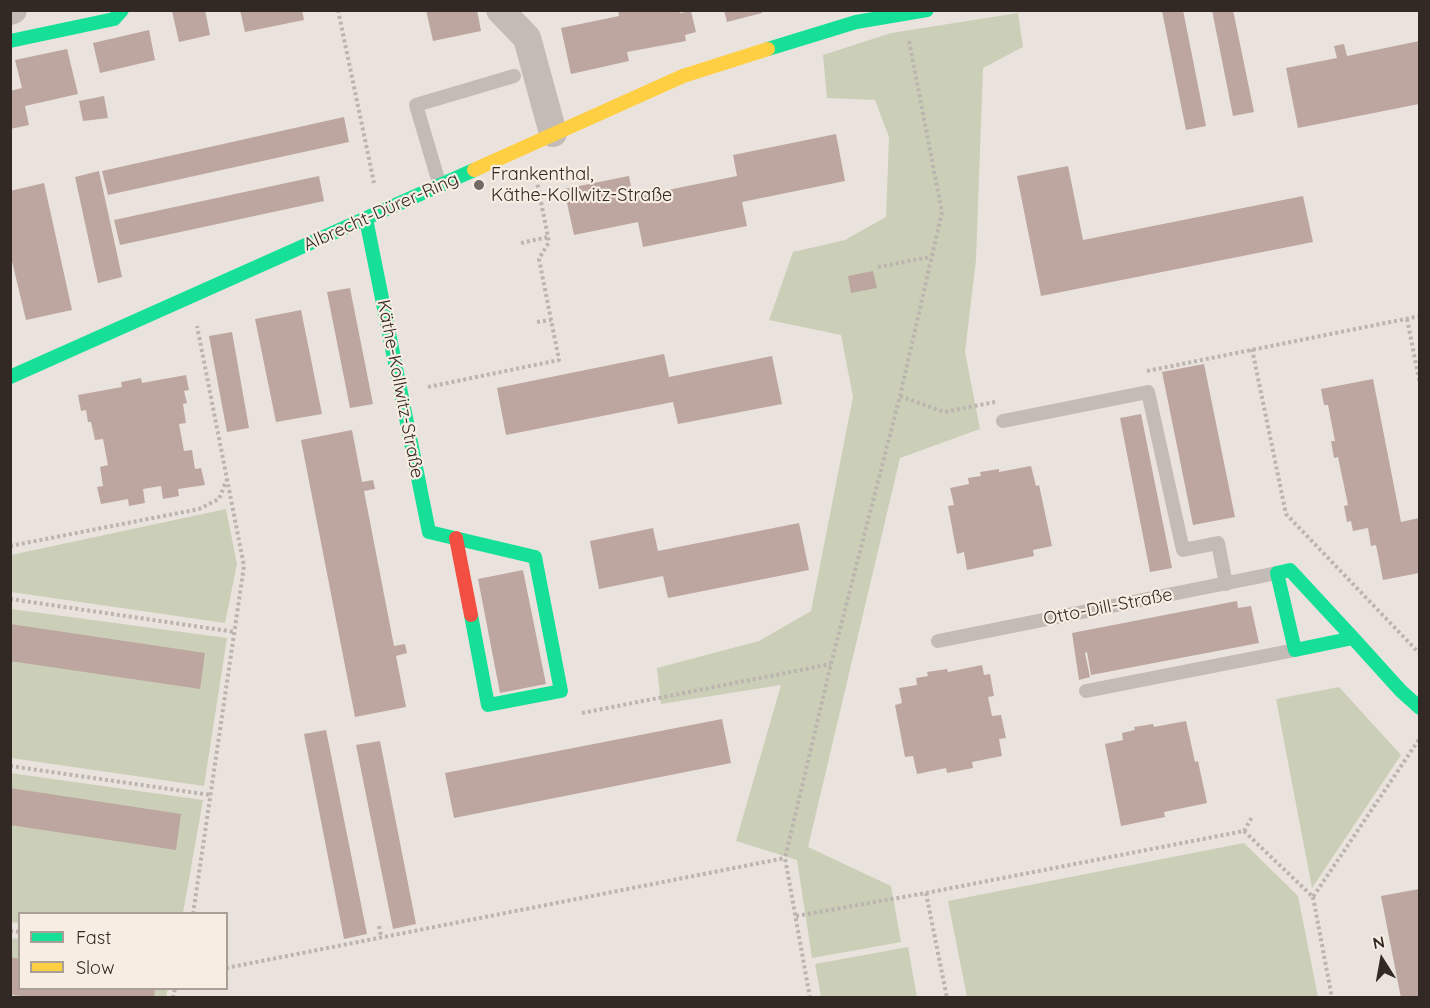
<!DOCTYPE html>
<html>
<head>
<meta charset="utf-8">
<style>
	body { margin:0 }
	#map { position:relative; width:1430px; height:1008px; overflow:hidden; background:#eae3dd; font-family:Quicksand,sans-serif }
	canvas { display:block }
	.frame { position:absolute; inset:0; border:12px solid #322925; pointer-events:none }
	.legend { position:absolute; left:18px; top:912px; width:210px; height:78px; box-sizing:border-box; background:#f8ede3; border:2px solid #a99f97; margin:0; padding:8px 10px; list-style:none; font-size:18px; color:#322925 }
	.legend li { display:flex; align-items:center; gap:12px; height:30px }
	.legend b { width:30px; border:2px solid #a99f97 }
	.north { position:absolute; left:1352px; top:930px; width:60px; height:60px; -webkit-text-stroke:4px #f8ede3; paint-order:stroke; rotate:349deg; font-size:16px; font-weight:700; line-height:24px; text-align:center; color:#322925 }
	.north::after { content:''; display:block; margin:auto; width:21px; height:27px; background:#322925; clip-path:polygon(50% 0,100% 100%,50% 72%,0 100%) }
</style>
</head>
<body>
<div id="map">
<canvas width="1430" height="1008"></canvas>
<div class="frame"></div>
<ul class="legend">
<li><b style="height:8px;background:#16e098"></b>Fast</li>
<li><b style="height:8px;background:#ffcf43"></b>Slow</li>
</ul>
<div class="north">N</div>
</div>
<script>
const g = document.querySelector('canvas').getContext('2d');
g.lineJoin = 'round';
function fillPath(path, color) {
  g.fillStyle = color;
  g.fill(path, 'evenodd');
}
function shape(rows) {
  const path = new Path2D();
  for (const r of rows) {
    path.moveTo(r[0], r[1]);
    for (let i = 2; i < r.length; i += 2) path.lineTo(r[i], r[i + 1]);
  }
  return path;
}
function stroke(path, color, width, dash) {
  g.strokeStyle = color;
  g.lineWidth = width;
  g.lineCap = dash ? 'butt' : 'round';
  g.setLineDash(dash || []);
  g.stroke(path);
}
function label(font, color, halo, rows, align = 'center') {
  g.font = font + ' Quicksand,sans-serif';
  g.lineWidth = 4.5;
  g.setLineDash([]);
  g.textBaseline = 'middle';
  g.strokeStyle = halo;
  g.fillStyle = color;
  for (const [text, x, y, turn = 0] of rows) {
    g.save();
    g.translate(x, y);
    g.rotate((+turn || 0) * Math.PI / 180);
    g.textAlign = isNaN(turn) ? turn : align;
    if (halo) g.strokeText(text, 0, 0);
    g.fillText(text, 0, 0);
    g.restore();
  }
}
fillPath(shape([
	[1018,13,1023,47,983,68,976,260,965,352,980,429,900,458,808,847,891,886,901,942,812,958,797,860,736,841,781,685,661,704,657,668,759,641,811,611,853,397,841,335,769,320,793,252,845,240,886,217,889,137,875,100,827,98,823,55,891,33],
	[226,509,237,564,225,623,11,592,11,555],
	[11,609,227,638,204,786,11,758],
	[1339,687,1401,755,1312,888,1276,699],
	[10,773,203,800,183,913,20,914,19,923,11,922],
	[1244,843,1298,896,1318,997,967,997,948,901],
	[10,938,19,939,20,988,168,989,166,997,11,997],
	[908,947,917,997,821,997,815,964]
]), '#cbcfb7');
fillPath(shape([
	[205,10,210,35,179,42,172,11],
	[240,10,302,10,304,20,245,32],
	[426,10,477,10,481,31,433,41],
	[618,10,679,10,680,13,691,11,696,32,685,35,686,41,627,52,629,61,571,74,561,28,619,16],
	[724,10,761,10,762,13,727,22],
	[1167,10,1183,10,1206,126,1186,130,1162,11],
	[1212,10,1233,10,1254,112,1233,116],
	[149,30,155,60,100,73,93,43],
	[1419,41,1419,104,1298,128,1286,68,1337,58,1334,46,1344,44,1347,56],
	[67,49,78,94,25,106,29,125,10,129,10,91,22,88,15,60],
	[104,96,108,118,83,121,79,101],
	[344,117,349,142,108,195,102,171],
	[836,134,845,181,742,202,747,226,643,247,638,222,574,235,564,189,629,176,633,197,737,176,733,155],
	[1068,166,1083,240,1303,196,1313,242,1041,296,1017,176],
	[99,171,122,277,98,283,75,177],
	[319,176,324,201,120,245,114,220],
	[44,183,72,310,26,320,10,253,10,191],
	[873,271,877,288,851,293,848,276],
	[350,288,373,404,350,408,327,292],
	[301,310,322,414,276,422,255,319],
	[232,332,249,428,227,432,209,336],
	[664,354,669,377,772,356,782,404,678,424,673,402,506,435,497,388],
	[1204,364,1235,517,1193,525,1162,372],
	[186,375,189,390,184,391,187,403,183,404,186,423,179,424,184,451,192,450,195,469,201,468,205,485,178,489,179,496,163,499,161,486,143,489,145,503,129,506,128,499,101,504,97,487,103,486,100,467,108,465,103,439,95,440,91,422,88,422,86,410,81,411,78,395,122,387,121,382,141,378,142,383],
	[1373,379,1401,522,1419,518,1419,573,1383,580,1376,545,1371,546,1368,528,1353,531,1351,521,1347,522,1344,506,1348,505,1338,457,1334,458,1331,441,1335,441,1328,405,1324,405,1321,389],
	[1141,414,1172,568,1150,572,1120,418],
	[352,430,362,482,373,480,375,489,364,491,394,646,405,644,407,653,396,656,406,707,355,717,301,440],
	[1031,466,1036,486,1039,485,1052,546,1033,550,1034,556,967,570,964,552,957,554,948,506,954,505,950,488,969,484,968,478,981,476,980,472,999,469,999,472],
	[799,523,809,570,668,598,663,576,599,589,590,541,653,528,658,551],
	[523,570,546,684,500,693,478,579],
	[1237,601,1238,608,1251,606,1259,643,1091,675,1087,652,1085,653,1090,677,1079,680,1072,633],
	[10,624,205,653,200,689,10,661],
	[982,665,984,675,990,674,994,696,988,697,992,716,1001,715,1006,738,999,739,1002,756,972,762,973,768,947,773,946,768,917,774,913,756,905,757,895,705,902,703,899,688,917,685,916,678,928,676,927,672,947,669,948,672],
	[722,719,731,763,454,818,445,773],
	[1186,721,1195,762,1198,761,1207,803,1164,812,1165,817,1121,826,1105,744,1123,740,1122,733,1135,730,1134,727,1153,724,1154,727],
	[326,730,367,934,344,939,304,734],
	[380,741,416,924,393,929,356,745],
	[10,788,181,814,176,850,10,825],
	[1419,889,1419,998,1401,998,1381,896],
	[10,957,20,959,20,988,155,988,154,998,32,998,10,994]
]), '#bda69f');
stroke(shape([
	[338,10,374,183],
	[521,243,548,237],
	[878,267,930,257],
	[1407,319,1420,384],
	[537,322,551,320],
	[1252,349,1286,514,1420,654],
	[1147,371,1420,316],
	[428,387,559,360,539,259,549,242,535,172],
	[900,396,944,412,995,402],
	[10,546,199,509,219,499,227,479],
	[10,599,235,632],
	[582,713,831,664],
	[10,766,211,795],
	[1244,831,1252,817],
	[926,893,947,998],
	[1313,897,1332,998],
	[193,914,244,566,197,326],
	[796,916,926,893,1244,831,1313,897,1420,738],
	[379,926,381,937],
	[10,931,20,932],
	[226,968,785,858],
	[173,998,175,988],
	[810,998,785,858,831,664,900,396,942,212,909,41]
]), '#bbb4af', 4, [3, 3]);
stroke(shape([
	[440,186,416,105,514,76],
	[1003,421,1148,392,1183,550,1218,543,1226,584],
	[938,641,1277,573],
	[1086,691,1295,650]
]), '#c2bbb6', 14);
stroke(shape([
	[500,10,527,38,553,133],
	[10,11,13,10]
]), '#c2bbb6', 28);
stroke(shape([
	[10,41,114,19,122,10],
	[768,49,856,22,927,10],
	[366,219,429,532,535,557,561,691,488,705,471,615],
	[10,377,474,170],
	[1353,638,1295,650,1277,573,1290,570,1353,638,1401,691,1420,708]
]), '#16e098', 14);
stroke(shape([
	[474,170,683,76,768,49]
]), '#ffcf43', 14);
stroke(shape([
	[456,538,471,615]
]), '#f24e42', 14);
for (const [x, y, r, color] of [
	[479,185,6,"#726a65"]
]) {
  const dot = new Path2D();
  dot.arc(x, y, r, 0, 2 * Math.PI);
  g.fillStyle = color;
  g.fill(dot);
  stroke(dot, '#f8ede3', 2);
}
label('18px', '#322925', '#f8ede3', [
	["Frankenthal,",491,175],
	["Käthe-Kollwitz-Straße",491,196]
], 'left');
label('18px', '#322925', '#f8ede3', [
	["Albrecht-Dürer-Ring",381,212,-24],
	["Käthe-Kollwitz-Straße",400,389,79],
	["Otto-Dill-Straße",1108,607,-11]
]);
</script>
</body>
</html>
